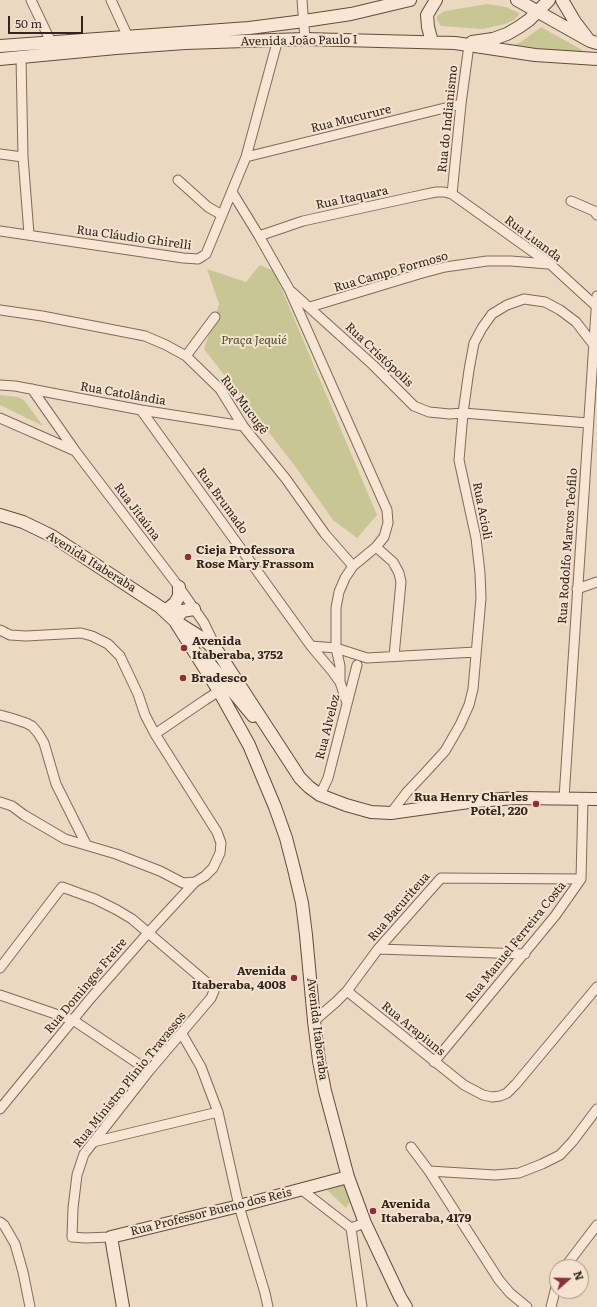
<!DOCTYPE html>
<html>
<head>
<meta charset="utf-8">
<style>
	body { margin:0 }
	#map { position:relative; width:597px; height:1307px; overflow:hidden; background:#ebd8c0; font-family:Literata,serif }
	canvas { display:block }
	.north { position:absolute; left:549px; top:1259px; width:40px; height:40px; box-sizing:border-box; background:#f3e3cf; border:1px solid #a69788; border-radius:50%; rotate:70deg; font-size:11px; font-weight:700; line-height:16px; text-align:center; color:#33241d }
	.north::after { content:''; display:block; margin:auto; width:14px; height:18px; background:#8f2d3c; clip-path:polygon(50% 0,100% 100%,50% 72%,0 100%) }
	.scale { position:absolute; left:8px; top:16px; width:75px; height:18px; box-sizing:border-box; border:2px solid #33241d; border-top:0; padding-left:5px; font-size:12px; line-height:14px; white-space:nowrap; color:#33241d; -webkit-text-stroke:3px #f3e3cf; paint-order:stroke }
</style>
</head>
<body>
<div id="map">
<canvas width="597" height="1307"></canvas>
<div class="north">N</div>
<div class="scale">50 m</div>
</div>
<script>
const g = document.querySelector('canvas').getContext('2d');
g.lineJoin = 'round';
function fillPath(path, color) {
  g.fillStyle = color;
  g.fill(path, 'evenodd');
}
function shape(rows) {
  const path = new Path2D();
  for (const r of rows) {
    path.moveTo(r[0], r[1]);
    for (let i = 2; i < r.length; i += 2) path.lineTo(r[i], r[i + 1]);
  }
  return path;
}
function stroke(path, color, width, dash) {
  g.strokeStyle = color;
  g.lineWidth = width;
  g.lineCap = dash ? 'butt' : 'round';
  g.setLineDash(dash || []);
  g.stroke(path);
}
function label(font, color, halo, rows, align = 'center') {
  g.font = font + ' Literata,serif';
  g.lineWidth = 4;
  g.setLineDash([]);
  g.textBaseline = 'middle';
  g.strokeStyle = halo;
  g.fillStyle = color;
  for (const [text, x, y, turn = 0] of rows) {
    g.save();
    g.translate(x, y);
    g.rotate((+turn || 0) * Math.PI / 180);
    g.textAlign = isNaN(turn) ? turn : align;
    if (halo) g.strokeText(text, 0, 0);
    g.fillText(text, 0, 0);
    g.restore();
  }
}
fillPath(shape([
	[487,4,506,7,519,13,519,15,514,20,505,24,483,29,441,26,437,20,437,16,440,14,445,11],
	[541,27,582,50,581,55,504,49,521,42],
	[260,265,274,271,377,515,357,538,333,520,295,466,204,349,219,304,207,269,246,282],
	[0,395,18,397,24,400,43,426,0,405],
	[347,1184,352,1199,346,1208,327,1190]
]), '#c8c695');
const street = shape([
	[31,0,51,42],
	[111,0,128,37],
	[302,0,305,39],
	[21,57,23,157,29,234],
	[0,154,23,157],
	[246,157,461,104],
	[178,180,208,207,222,215],
	[232,192,259,236,289,289,387,510,388,523,384,537,376,547,353,566,345,578,339,592,336,608,336,648,340,666,340,682],
	[452,194,461,104,469,45],
	[571,201,594,211,597,215],
	[0,231,183,258,198,259,203,256,206,254,246,157,278,39],
	[259,236,303,221,417,196,436,192,444,192,452,194,550,264,597,307],
	[292,292,373,365,414,406,429,412,450,414,463,413,588,423],
	[310,307,419,274,445,267,487,261,511,261,548,264],
	[0,310,42,316,145,336,166,345,186,356,220,389,243,426,286,479,325,534,353,566],
	[186,356,215,317],
	[0,385,15,386,141,410,243,426],
	[32,389,76,452,179,587,204,623,217,650],
	[141,410,311,646],
	[0,418,75,451],
	[376,547,393,562,399,573,401,582,394,656],
	[577,589,597,582],
	[0,630,10,635,26,636,81,633,92,636,108,644,120,656,138,694,145,715,155,734,217,832,221,843,220,853,213,868,205,876,195,882,183,883,160,871,116,854,65,839,24,815,12,806,0,802],
	[347,703,340,682,332,671,311,646,336,648,367,658,476,652],
	[0,715,11,718,26,723,32,726,38,733,44,743,56,784,86,844],
	[155,734,205,700,219,691,224,689],
	[320,795,328,778,357,665],
	[564,798,597,296],
	[391,813,407,792,424,774,445,751,460,725,469,705,473,689,481,598,480,573,476,538,459,460,463,413,469,370,474,343,482,328,492,314,507,305,524,299,545,302,560,310,576,322,593,344],
	[378,949,525,954],
	[0,968,62,887,95,899,117,910,132,919,213,988,214,991,211,998,149,1071,84,1154,77,1175,73,1208,72,1237,85,1238,111,1237],
	[347,991,464,1085,483,1095,492,1097,500,1096,507,1093,516,1084,597,987],
	[0,995,73,1020,149,1071],
	[314,1021,336,1002,347,991,378,949,441,878,581,879],
	[182,1034,201,1067,218,1112,239,1206,265,1293,268,1307],
	[434,1062,555,916,581,879,583,799],
	[0,1109,90,999,148,933,195,882],
	[93,1142,218,1112],
	[411,1147,429,1171,499,1280,510,1293,527,1307],
	[429,1171,495,1175,519,1173,542,1164,560,1155,573,1141,597,1109],
	[302,1190,351,1228],
	[0,1222,4,1225,15,1244,23,1272,30,1307],
	[565,1267,597,1225],
	[362,1307,351,1228,365,1223],
	[551,1307,557,1283]
]);
const secondary = shape([
	[517,0,590,41,597,43],
	[562,0,575,22,588,39],
	[432,42,428,27,427,15,436,0],
	[472,42,493,39,507,34,519,27,529,20,549,0],
	[0,46,249,28,304,21,351,14,410,0],
	[0,59,116,48,185,43,305,39,455,43,535,55,597,59],
	[0,515,23,522,52,536,160,607,175,621,219,691,249,745,275,807,286,838,294,869,302,903,306,935,314,1021,319,1061,325,1091,348,1177,365,1223,400,1297,406,1307],
	[164,610,169,608,175,603,179,596,179,587],
	[175,621,182,611,194,609],
	[178,623,202,638,218,652,300,778,309,787,320,795,346,805,371,812,391,813,476,801,516,798,597,799],
	[205,658,253,716],
	[123,1307,111,1237,239,1206,348,1177]
]);
stroke(street, '#836959', 11);
stroke(secondary, '#654b3d', 14);
stroke(street, '#f6e6d3', 9);
stroke(secondary, '#f6e6d3', 12);
for (const [x, y, r, color] of [
	[188,557,4,"#8f2d3c"],
	[184,648,4,"#8f2d3c"],
	[183,678,4,"#8f2d3c"],
	[536,804,4,"#8f2d3c"],
	[294,978,4,"#8f2d3c"],
	[373,1211,4,"#8f2d3c"]
]) {
  const dot = new Path2D();
  dot.arc(x, y, r, 0, 2 * Math.PI);
  g.fillStyle = color;
  g.fill(dot);
  stroke(dot, '#f3e3cf', 1.5);
}
label('12px', '#33241d', '#f3e3cf', [
	["Avenida João Paulo I",299,41,-1],
	["Rua Mucurure",351,119,-14],
	["Rua do Indianismo",448,119,-84],
	["Rua Itaquara",352,198,-12],
	["Rua Cláudio Ghirelli",134,238,8],
	["Rua Luanda",533,239,37],
	["Rua Campo Formoso",391,272,-16],
	["Rua Cristópolis",379,355,43],
	["Rua Catolândia",123,394,10],
	["Rua Mucugê",244,405,53],
	["Rua Brumado",222,501,54],
	["Rua Acioli",482,511,79],
	["Rua Jitaúna",137,512,53],
	["Rua Rodolfo Marcos Teófilo",568,546,-86],
	["Avenida Itaberaba",91,562,32],
	["Rua Alveloz",328,727,-76],
	["Rua Bacuriteua",399,907,-49],
	["Rua Manuel Ferreira Costa",516,942,-51],
	["Rua Domingos Freire",86,986,-50],
	["Avenida Itaberaba",317,1029,83],
	["Rua Arapiuns",413,1029,39],
	["Rua Ministro Plínio Travassos",130,1080,-51],
	["Rua Professor Bueno dos Reis",211,1212,-14]
]);
label('italic 12px', '#4b4f25', '#f3e3cf', [
	["Praça Jequié",254,340]
]);
label('bold 12px', '#33241d', '#f3e3cf', [
	["Cieja Professora",196,550],
	["Rose Mary Frassom",196,564],
	["Avenida",192,641],
	["Itaberaba, 3752",192,655],
	["Bradesco",191,678],
	["Rua Henry Charles",528,797,"right"],
	["Potel, 220",528,811,"right"],
	["Avenida",286,971,"right"],
	["Itaberaba, 4008",286,985,"right"],
	["Avenida",381,1204],
	["Itaberaba, 4179",381,1218]
], 'left');
</script>
</body>
</html>
